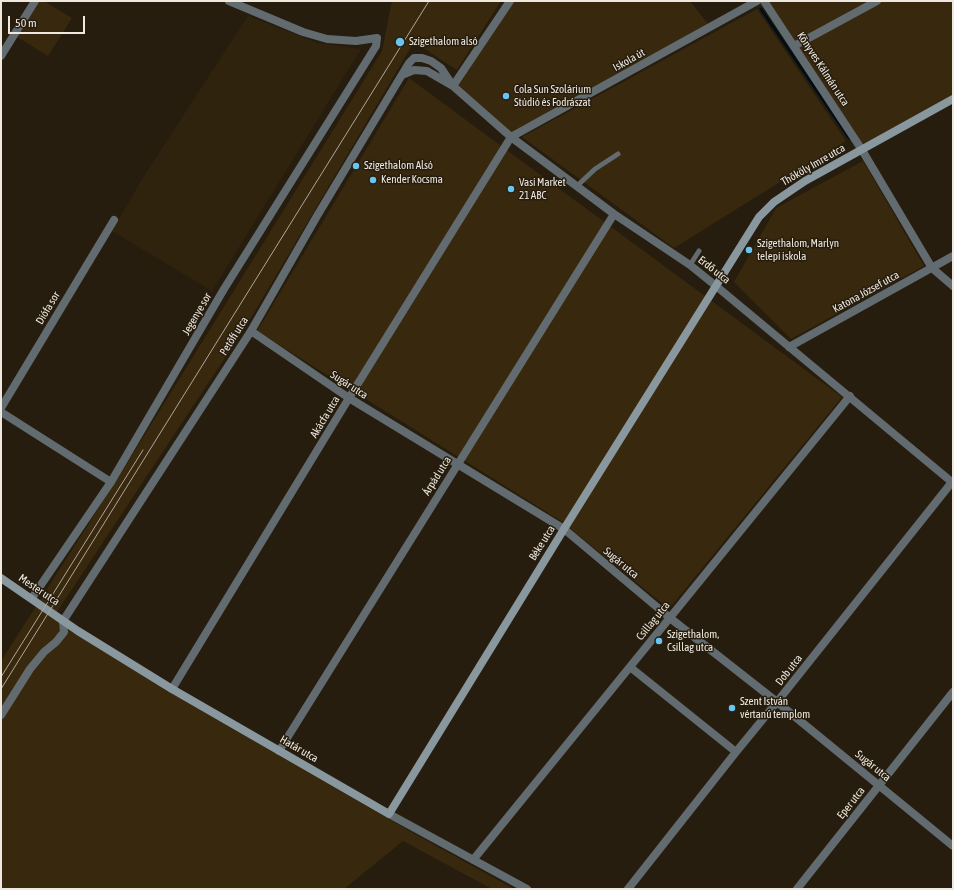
<!DOCTYPE html>
<html>
<head>
<meta charset="utf-8">
<style>
	body { margin:0 }
	#map { position:relative; width:954px; height:890px; overflow:hidden; background:#261d0f; font-family:"Asap Condensed",sans-serif }
	canvas { display:block }
	.frame { position:absolute; inset:0; border:2px solid #eee8df; pointer-events:none }
	.scale { position:absolute; left:8px; top:16px; width:77px; height:18px; box-sizing:border-box; border:2px solid #eee8df; border-top:0; padding-left:5px; font-size:12px; line-height:14px; white-space:nowrap; color:#eee8df; -webkit-text-stroke:3px #261d0f; paint-order:stroke }
</style>
</head>
<body>
<div id="map">
<canvas width="954" height="890"></canvas>
<div class="frame"></div>
<div class="scale">50 m</div>
</div>
<script>
const g = document.querySelector('canvas').getContext('2d');
g.lineJoin = 'round';
function fillPath(path, color) {
  g.fillStyle = color;
  g.fill(path, 'evenodd');
}
function shape(rows) {
  const path = new Path2D();
  for (const r of rows) {
    path.moveTo(r[0], r[1]);
    for (let i = 2; i < r.length; i += 2) path.lineTo(r[i], r[i + 1]);
  }
  return path;
}
function stroke(path, color, width, dash) {
  g.strokeStyle = color;
  g.lineWidth = width;
  g.lineCap = dash ? 'butt' : 'round';
  g.setLineDash(dash || []);
  g.stroke(path);
}
function label(font, color, halo, rows, align = 'center') {
  g.font = font + ' "Asap Condensed",sans-serif';
  g.lineWidth = 3;
  g.setLineDash([]);
  g.textBaseline = 'middle';
  g.strokeStyle = halo;
  g.fillStyle = color;
  for (const [text, x, y, turn = 0] of rows) {
    g.save();
    g.translate(x, y);
    g.rotate((+turn || 0) * Math.PI / 180);
    g.textAlign = isNaN(turn) ? turn : align;
    if (halo) g.strokeText(text, 0, 0);
    g.fillText(text, 0, 0);
    g.restore();
  }
}
fillPath(shape([
	[248,16,318,43,361,49,212,291,112,231,144,176]
]), '#30230e');
fillPath(shape([
	[35,1,44,1,72,18,48,56,14,35],
	[393,1,501,1,457,70,414,42,248,323,53,618,168,691,413,833,514,889,492,889,403,841,344,889,1,889,1,661,118,478,382,51,391,5],
	[508,1,690,1,708,24,511,137,455,83],
	[764,1,953,1,953,99,862,150],
	[757,9,846,141,674,248,522,137],
	[409,78,842,397,669,609,561,521,257,331],
	[863,161,924,266,791,339,734,282,776,208]
]), '#38280d');
stroke(shape([
	[761,9,849,138]
]), '#000d15', 3);
stroke(shape([
	[577,186,595,169,618,154],
	[690,265,699,251]
]), '#626b70', 5);
stroke(shape([
	[764,1,862,150,932,268,953,286],
	[794,46,877,1],
	[1,56,35,1],
	[402,75,414,70,427,71,453,86,511,137,614,214,690,265,716,286,953,483],
	[453,86,510,1],
	[251,331,349,398,564,529,670,618,777,702,953,846],
	[789,347,953,256],
	[1,408,114,220],
	[1,412,111,482],
	[32,598,111,482,224,289,376,46,377,38,356,41,327,39,303,32,229,1],
	[630,667,736,752],
	[172,689,349,398,511,137,757,1],
	[1,715,30,669,44,652,56,642,64,632,63,621,251,331,317,216,409,63,414,58,422,58,431,61,441,68,453,86],
	[279,751,614,214],
	[389,814,527,889],
	[473,860,850,396],
	[628,889,736,752,777,702,952,482],
	[797,889,953,692]
]), '#626b70', 8);
stroke(shape([
	[1,578,78,631,172,689,389,814,564,529,759,217,774,202,805,181,953,99]
]), '#89979f', 8);
stroke(shape([
	[1,677,143,450],
	[1,689,429,1]
]), '#aea79d', 1);
for (const [x, y, r, color] of [
	[400,42,5,"#68c4f0"],
	[506,96,4,"#68c4f0"],
	[356,166,4,"#68c4f0"],
	[373,180,4,"#68c4f0"],
	[511,189,4,"#68c4f0"],
	[749,250,4,"#68c4f0"],
	[659,641,4,"#68c4f0"],
	[732,708,4,"#68c4f0"]
]) {
  const dot = new Path2D();
  dot.arc(x, y, r, 0, 2 * Math.PI);
  g.fillStyle = color;
  g.fill(dot);
  stroke(dot, '#261d0f', 1.5);
}
label('11px', '#eee8df', '#261d0f', [
	["Szigethalom alsó",409,42],
	["Cola Sun Szolárium",514,90],
	["Stúdió és Fodrászat",514,103],
	["Szigethalom Alsó",364,166],
	["Kender Kocsma",381,180],
	["Vasi Market",519,183],
	["21 ABC",519,196],
	["Szigethalom, Marlyn",757,244],
	["telepi iskola",757,257],
	["Szigethalom,",667,635],
	["Csillag utca",667,648],
	["Szent István",740,702],
	["vértanú templom",740,715]
], 'left');
label('11px', '#eee8df', '#261d0f', [
	["Iskola út",629,60,-29],
	["Könyves Kálmán utca",823,69,57],
	["Thököly Imre utca",813,165,-30],
	["Erdő utca",714,270,38],
	["Katona József utca",866,292,-29],
	["Diófa sor",48,308,-59],
	["Jegenye sor",197,314,-60],
	["Petőfi utca",234,336,-58],
	["Sugár utca",349,385,33],
	["Akácfa utca",325,417,-59],
	["Árpád utca",437,476,-58],
	["Béke utca",542,543,-58],
	["Sugár utca",621,563,40],
	["Mester utca",39,590,34],
	["Csillag utca",653,621,-51],
	["Dob utca",789,670,-52],
	["Határ utca",299,749,30],
	["Sugár utca",873,766,39],
	["Eper utca",851,803,-52]
]);
</script>
</body>
</html>
